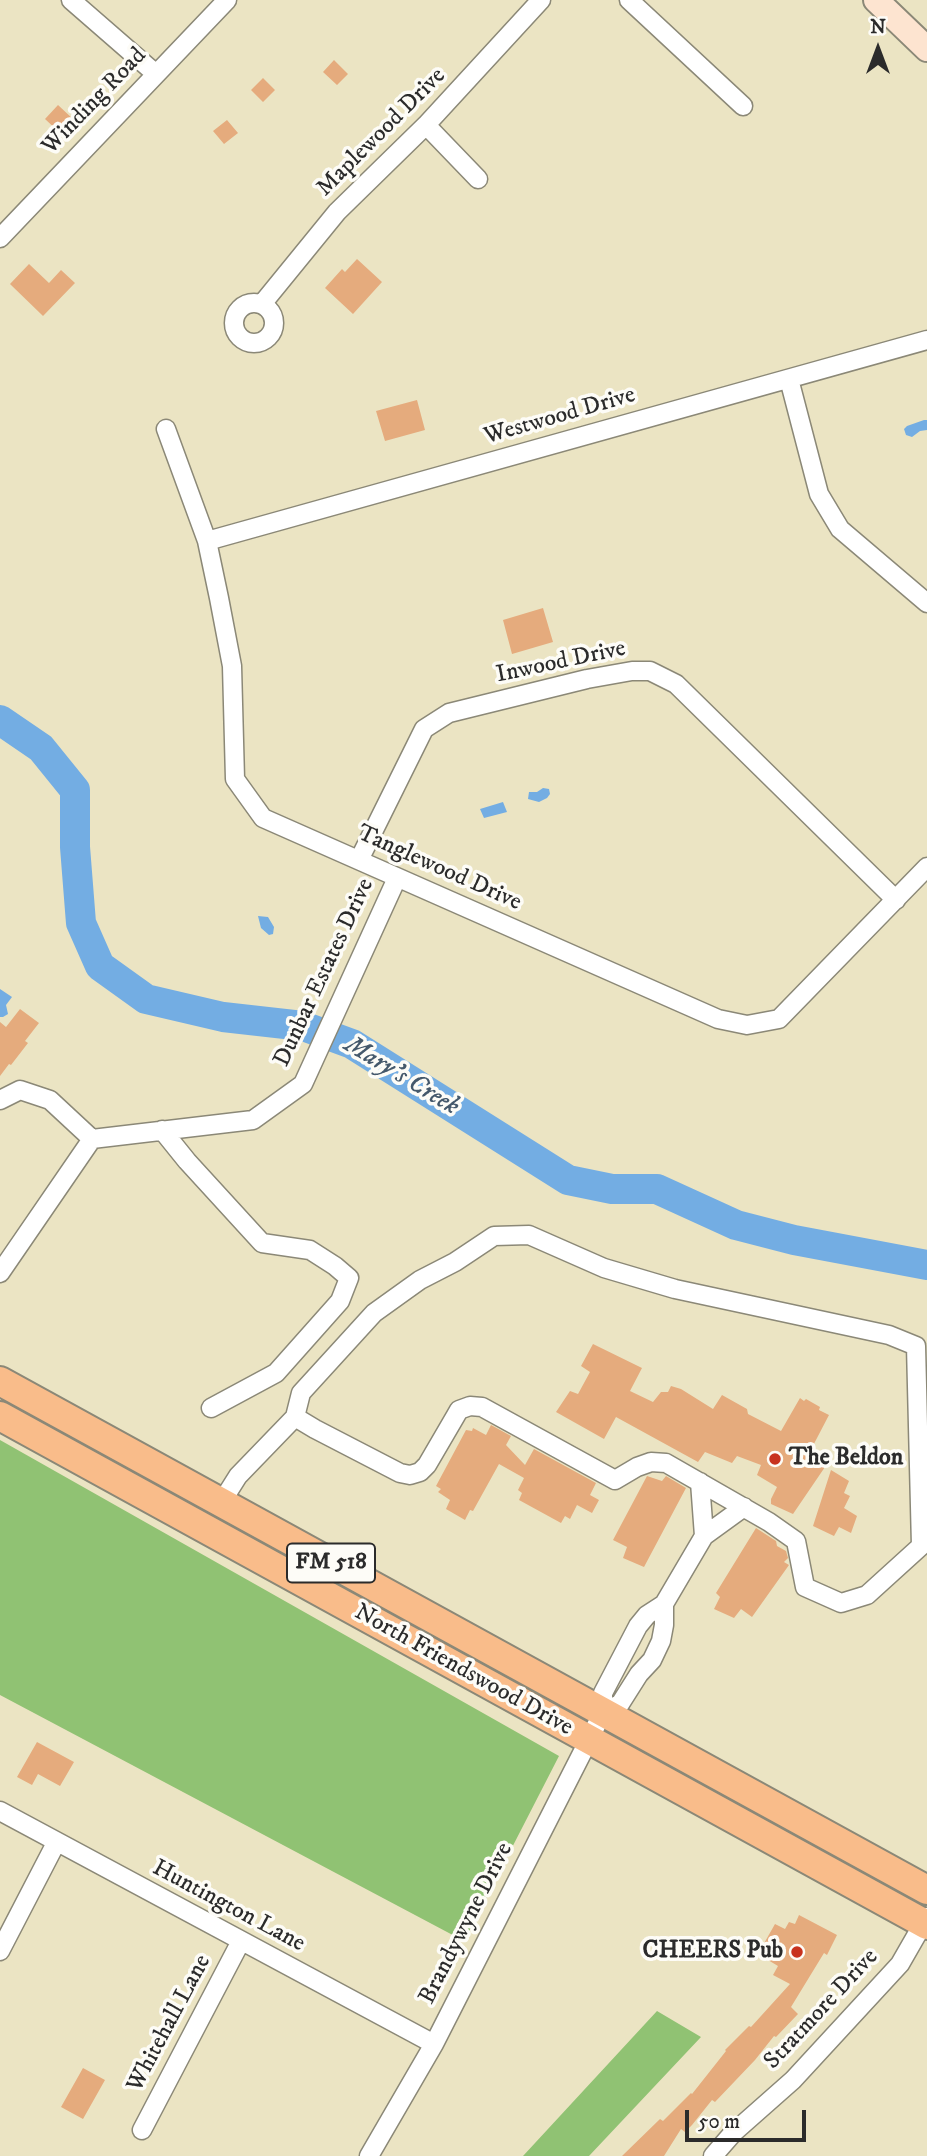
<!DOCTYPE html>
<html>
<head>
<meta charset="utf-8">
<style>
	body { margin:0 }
	#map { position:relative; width:927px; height:2156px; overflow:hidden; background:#ebe4c3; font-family:"IM FELL DW Pica",serif }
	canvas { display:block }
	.north { position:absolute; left:843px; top:14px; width:70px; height:70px; -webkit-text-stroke:5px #fdfcf7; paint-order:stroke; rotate:0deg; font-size:19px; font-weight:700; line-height:28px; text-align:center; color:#2b2b2b }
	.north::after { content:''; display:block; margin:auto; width:24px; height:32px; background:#2b2b2b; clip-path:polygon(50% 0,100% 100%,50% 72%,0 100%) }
	.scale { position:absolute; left:685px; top:2110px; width:121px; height:32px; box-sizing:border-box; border:4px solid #2b2b2b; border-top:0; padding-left:9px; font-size:21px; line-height:24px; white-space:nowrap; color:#2b2b2b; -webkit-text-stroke:5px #fdfcf7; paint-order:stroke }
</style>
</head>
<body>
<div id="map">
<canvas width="927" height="2156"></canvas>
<div class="north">N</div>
<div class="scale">50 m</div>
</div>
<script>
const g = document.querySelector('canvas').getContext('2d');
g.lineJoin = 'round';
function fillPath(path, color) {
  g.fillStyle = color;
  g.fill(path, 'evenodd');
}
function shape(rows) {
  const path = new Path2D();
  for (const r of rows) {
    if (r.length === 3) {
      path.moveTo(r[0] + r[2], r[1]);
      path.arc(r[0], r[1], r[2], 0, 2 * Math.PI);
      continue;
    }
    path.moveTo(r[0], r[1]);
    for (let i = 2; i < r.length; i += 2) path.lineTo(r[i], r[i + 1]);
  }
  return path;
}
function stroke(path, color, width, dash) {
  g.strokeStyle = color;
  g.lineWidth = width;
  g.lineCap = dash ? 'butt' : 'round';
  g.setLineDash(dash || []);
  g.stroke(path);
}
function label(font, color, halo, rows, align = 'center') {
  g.font = font + ' "IM FELL DW Pica",serif';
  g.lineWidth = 7;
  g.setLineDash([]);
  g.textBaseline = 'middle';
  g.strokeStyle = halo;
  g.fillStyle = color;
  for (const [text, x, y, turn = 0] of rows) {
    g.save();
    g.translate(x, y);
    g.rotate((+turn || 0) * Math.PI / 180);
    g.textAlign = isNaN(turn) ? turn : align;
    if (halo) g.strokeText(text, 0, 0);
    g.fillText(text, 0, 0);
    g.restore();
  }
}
fillPath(shape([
	[0,1440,559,1756,464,1941,0,1695],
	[657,2011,701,2037,589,2156,523,2156]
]), '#90c273');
fillPath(shape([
	[924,420,927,420,927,430,920,431,912,437,906,435,904,429,907,426],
	[543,788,549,789,550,794,547,798,539,802,528,799,529,792,537,792],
	[503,802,507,812,484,818,480,809],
	[258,916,268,917,274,927,273,934,269,935,261,928],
	[0,989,12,997,6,1005,8,1014,3,1017,0,1017]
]), '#73ade3');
stroke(shape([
	[0,720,41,748,75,790,75,847,81,923,100,966,146,999,223,1017,303,1026,352,1044,568,1180,612,1189,657,1189,736,1225,794,1240,927,1265]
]), '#73ade3', 30);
fillPath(shape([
	[334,60,348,74,337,85,323,72],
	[263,78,275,90,263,102,251,90],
	[58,105,73,119,60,133,45,119],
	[227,120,238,133,224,144,213,131],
	[357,259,382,282,353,314,325,288,342,269,345,272],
	[29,264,49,283,61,270,75,283,43,316,10,284],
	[417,400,425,430,385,441,376,411],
	[543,608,553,642,512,654,503,620],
	[20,1009,39,1023,25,1041,28,1043,11,1065,9,1064,0,1076,0,1022,6,1027],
	[593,1344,642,1368,630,1391,653,1402,661,1392,668,1392,671,1386,681,1389,713,1409,722,1395,747,1409,748,1414,781,1431,800,1398,804,1401,806,1399,820,1407,819,1410,829,1415,805,1461,825,1467,793,1514,771,1504,771,1499,777,1487,757,1475,761,1465,737,1456,732,1463,705,1452,698,1462,616,1417,604,1439,556,1412,570,1391,578,1394,590,1372,581,1366],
	[491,1425,511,1436,506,1445,525,1465,534,1449,596,1483,590,1495,599,1500,592,1513,577,1505,570,1519,565,1516,561,1523,519,1500,522,1493,518,1490,524,1478,499,1464,473,1511,470,1510,465,1520,446,1509,450,1500,438,1492,441,1489,436,1486,466,1430,472,1431,473,1428,486,1435],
	[831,1470,849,1481,844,1493,850,1496,844,1508,857,1516,851,1533,839,1527,834,1536,813,1526],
	[647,1476,662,1481,666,1476,686,1488,644,1567,623,1558,627,1547,613,1540],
	[756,1528,776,1541,777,1546,786,1551,788,1558,784,1562,789,1565,752,1617,741,1609,734,1618,714,1609,720,1597,716,1593],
	[37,1742,74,1762,60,1786,38,1774,32,1785,17,1777],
	[799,1915,837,1935,827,1955,824,1953,791,2007,798,2014,776,2037,774,2036,755,2060,715,2102,712,2100,692,2125,685,2132,681,2129,664,2156,622,2156,660,2119,663,2121,691,2093,692,2094,726,2051,725,2050,749,2026,751,2027,790,1984,773,1975,778,1966,758,1954,775,1924,785,1929,789,1922,795,1924],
	[83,2068,105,2080,83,2119,61,2107]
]), '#e5ab7d');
const street = shape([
	[71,0,156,74],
	[629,0,743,106],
	[426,125,478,179],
	[0,238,227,0],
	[254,323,20],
	[262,304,337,212,426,125,541,0],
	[789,379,819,494,840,529,927,603],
	[166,429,207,541,219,598,232,666,235,779,263,818,718,1019,747,1025,779,1019,927,867],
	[207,541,927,340],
	[359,860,424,729,449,713,587,679,632,671,650,671,676,684,896,900],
	[0,1100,20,1090,50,1100,92,1139],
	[162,1130,187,1161,262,1243,310,1250,335,1266,349,1278,340,1301,276,1373,211,1408],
	[0,1273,92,1139,253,1120,303,1084,397,878],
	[700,1482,704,1536],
	[221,1503,238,1476,295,1417,301,1393,374,1313,420,1280,455,1262,494,1236,529,1235,604,1268,675,1289,889,1335,916,1346,921,1546,867,1595,841,1603,805,1587,796,1541,769,1522,666,1463,651,1462,637,1467,615,1480,482,1407,470,1406,459,1410,455,1417,427,1465,420,1472,410,1475,400,1473,315,1429,295,1417],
	[603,1712,620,1704,639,1674,652,1660,661,1641,664,1625,664,1604],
	[0,1811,434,2044],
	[0,1951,56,1843],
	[142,2130,241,1941],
	[369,2156,434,2044,603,1712,603,1693,638,1626,647,1615,664,1604,704,1536,744,1507],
	[713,2156,733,2133,793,2080,900,1964,927,1917]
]);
const secondary = shape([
	[876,0,927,49]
]);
const primary = shape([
	[0,1381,927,1890],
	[0,1416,927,1925]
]);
stroke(street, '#8b8877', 21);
stroke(secondary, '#8b8877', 28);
stroke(primary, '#8b8877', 32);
stroke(street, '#fff', 18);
stroke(secondary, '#fde4d0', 24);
stroke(primary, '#f9bc8a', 28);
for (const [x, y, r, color] of [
	[775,1459,7,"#c8321e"],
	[797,1952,7,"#c8321e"]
]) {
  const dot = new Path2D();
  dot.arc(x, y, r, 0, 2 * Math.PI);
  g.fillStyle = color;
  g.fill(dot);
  stroke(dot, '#fdfcf7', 2.5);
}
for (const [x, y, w] of [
	[331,1563,88]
]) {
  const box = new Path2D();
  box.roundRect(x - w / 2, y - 19.5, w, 39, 5);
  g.fillStyle = '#fdfcf7';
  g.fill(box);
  stroke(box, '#2b2b2b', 2);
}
label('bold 23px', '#2b2b2b', null, [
	["FM 518",331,1563]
]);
label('24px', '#2b2b2b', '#fdfcf7', [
	["Winding Road",95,102,-46],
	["Maplewood Drive",382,133,-45],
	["Westwood Drive",560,417,-16],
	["Inwood Drive",561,663,-12],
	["Tanglewood Drive",439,869,24],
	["Dunbar Estates Drive",325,973,-65],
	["North Friendswood Drive",463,1671,29],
	["Huntington Lane",228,1907,28],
	["Brandywyne Drive",467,1924,-63],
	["Stratmore Drive",822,2010,-47],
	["Whitehall Lane",170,2024,-62]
]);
label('bold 24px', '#2b2b2b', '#fdfcf7', [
	["The Beldon",789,1459],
	["CHEERS Pub",783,1952,"right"]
], 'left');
label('italic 26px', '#44586b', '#fdfcf7', [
	["Mary's Creek",401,1077,31]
]);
</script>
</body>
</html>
